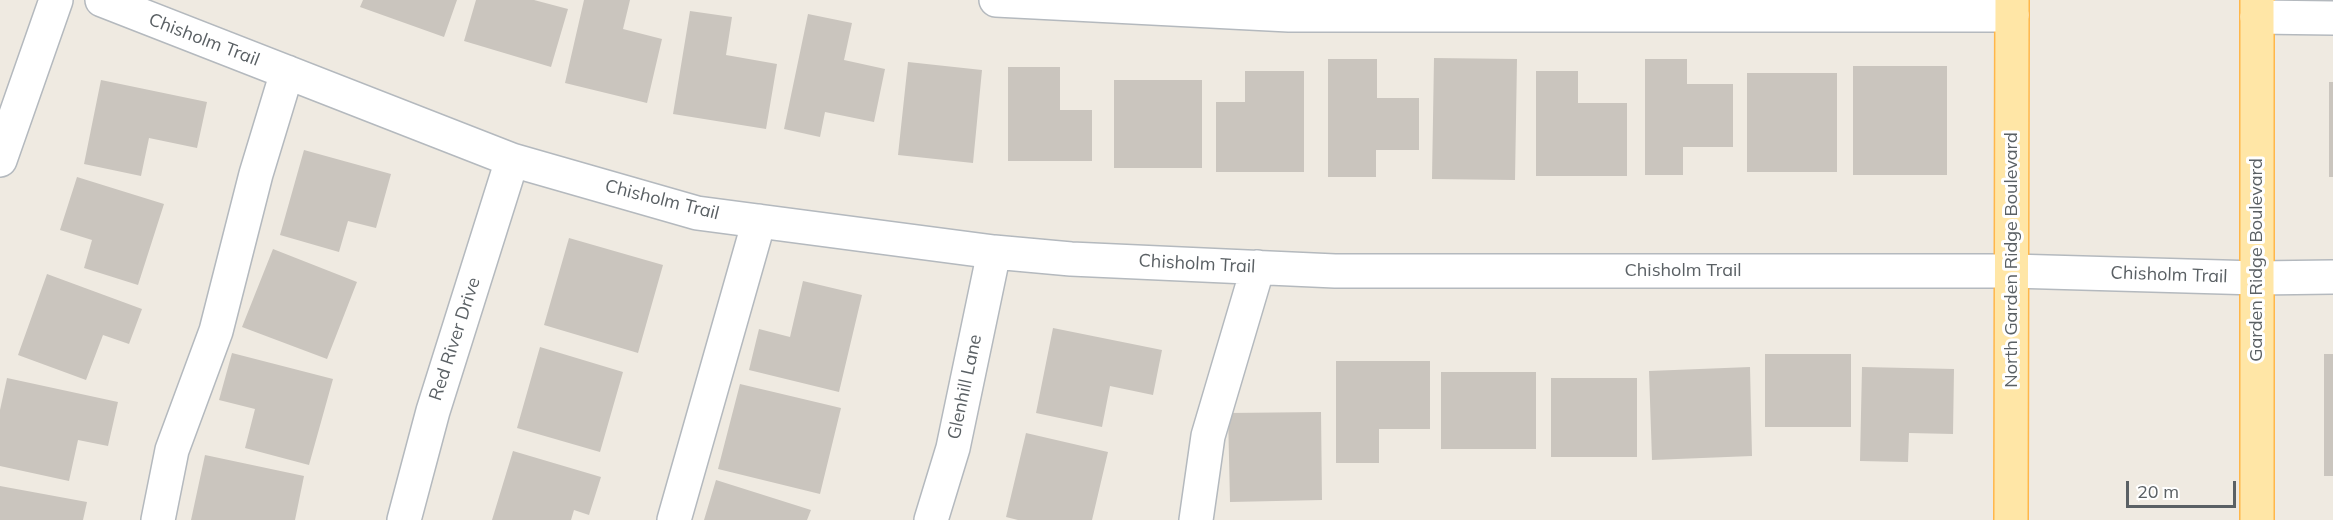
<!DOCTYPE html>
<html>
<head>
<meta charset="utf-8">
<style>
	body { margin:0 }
	#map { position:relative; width:2333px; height:520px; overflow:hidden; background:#efeae1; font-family:Mulish,sans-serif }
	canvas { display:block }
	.scale { position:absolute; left:2126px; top:481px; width:110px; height:27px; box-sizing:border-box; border:3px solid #5a6064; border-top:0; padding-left:8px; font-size:18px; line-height:21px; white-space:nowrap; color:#5a6064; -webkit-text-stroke:4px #fff; paint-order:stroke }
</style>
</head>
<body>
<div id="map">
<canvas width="2333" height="520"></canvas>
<div class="scale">20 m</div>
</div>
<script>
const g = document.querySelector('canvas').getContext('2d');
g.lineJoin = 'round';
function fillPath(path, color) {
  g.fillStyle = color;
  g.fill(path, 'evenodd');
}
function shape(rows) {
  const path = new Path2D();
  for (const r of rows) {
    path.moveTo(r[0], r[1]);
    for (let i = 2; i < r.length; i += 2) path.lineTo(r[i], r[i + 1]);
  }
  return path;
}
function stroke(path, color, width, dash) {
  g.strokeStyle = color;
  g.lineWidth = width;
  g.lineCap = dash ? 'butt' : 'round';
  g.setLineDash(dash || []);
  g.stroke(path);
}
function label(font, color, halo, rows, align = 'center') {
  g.font = font + ' Mulish,sans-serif';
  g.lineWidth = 6;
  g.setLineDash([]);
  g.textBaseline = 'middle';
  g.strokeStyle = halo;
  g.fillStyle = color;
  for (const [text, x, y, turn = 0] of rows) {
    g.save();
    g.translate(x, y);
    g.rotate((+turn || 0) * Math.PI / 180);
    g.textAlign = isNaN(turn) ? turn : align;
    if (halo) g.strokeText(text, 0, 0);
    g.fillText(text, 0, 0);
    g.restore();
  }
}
fillPath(shape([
	[363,0,457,0,444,37,360,7],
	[476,0,534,0,568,9,551,67,464,41],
	[584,0,630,0,623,29,662,39,647,103,565,83],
	[690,11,732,17,726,55,777,64,766,129,673,114],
	[808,14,852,23,844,60,885,69,874,122,825,112,820,137,784,129],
	[1434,58,1517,59,1515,180,1432,179],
	[1328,59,1377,59,1377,98,1419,98,1419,150,1376,150,1376,177,1328,177],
	[1645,59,1687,59,1687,84,1733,84,1733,147,1683,147,1683,175,1645,175],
	[908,62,982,70,973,163,898,155],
	[1853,66,1947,66,1947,175,1853,175],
	[1008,67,1060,67,1060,110,1092,110,1092,161,1008,161],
	[1245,71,1304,71,1304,172,1216,172,1216,102,1245,102],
	[1536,71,1578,71,1578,103,1627,103,1627,176,1536,176],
	[1747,73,1837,73,1837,172,1747,172],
	[101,80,207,102,197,148,149,138,141,176,84,164],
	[1114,80,1202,80,1202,168,1114,168],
	[2329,82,2333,82,2333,177,2329,177],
	[304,150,391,174,376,228,348,221,339,252,280,235],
	[77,177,164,204,138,285,84,268,92,240,60,230],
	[569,238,663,265,638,353,544,325],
	[273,249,357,282,327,359,242,327],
	[47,274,142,309,129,344,103,335,86,380,18,355],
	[803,281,862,295,839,392,749,370,759,329,790,337],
	[1053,328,1162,350,1153,395,1110,386,1102,427,1036,413],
	[540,347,623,372,600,452,517,428],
	[232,353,333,379,309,465,245,448,255,409,219,400],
	[1765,354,1851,354,1851,427,1765,427],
	[2324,354,2333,354,2333,476,2324,476],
	[1336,361,1430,361,1430,429,1379,429,1379,463,1336,463],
	[1750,367,1752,456,1652,460,1649,371],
	[1862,367,1954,369,1953,434,1909,433,1908,462,1860,461],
	[1441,372,1536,372,1536,449,1441,449],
	[7,378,118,402,108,446,78,440,69,481,0,466,0,410],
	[1551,378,1637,378,1637,457,1551,457],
	[740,384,841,408,820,494,718,469],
	[1321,412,1322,500,1230,502,1228,413],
	[1026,433,1108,452,1092,520,1018,520,1006,517],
	[513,451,601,477,589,515,574,510,571,520,492,520],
	[205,455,304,476,295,520,191,520],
	[716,480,811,510,807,520,704,520],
	[0,486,87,502,83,520,0,520]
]), '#cac5be');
const minor = shape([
	[102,0,512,160,697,213,994,252,1071,259,1335,271,2012,271,2257,278,2333,277],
	[996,0,1289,15,2012,15],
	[2257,17,2333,18],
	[0,160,56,0],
	[158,520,172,450,216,331,256,174,287,72],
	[404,520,433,411,512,160],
	[674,520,759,221],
	[931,520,953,448,994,252],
	[1196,520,1208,436,1258,267]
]);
const major = shape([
	[2257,0,2257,520],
	[2011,520,2012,0]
]);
stroke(minor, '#b4b9be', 36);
stroke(major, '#ffb74a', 36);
stroke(minor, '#fff', 33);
stroke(major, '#ffe6a6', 33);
label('18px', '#5a6064', '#fff', [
	["Chisholm Trail",204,40,21],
	["Chisholm Trail",662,200,14],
	["North Garden Ridge Boulevard",2012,260,-90],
	["Garden Ridge Boulevard",2257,260,-90],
	["Chisholm Trail",1197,264,3],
	["Chisholm Trail",1683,271],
	["Chisholm Trail",2169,275,2],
	["Red River Drive",455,339,-72],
	["Glenhill Lane",965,387,-78]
]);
</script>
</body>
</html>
